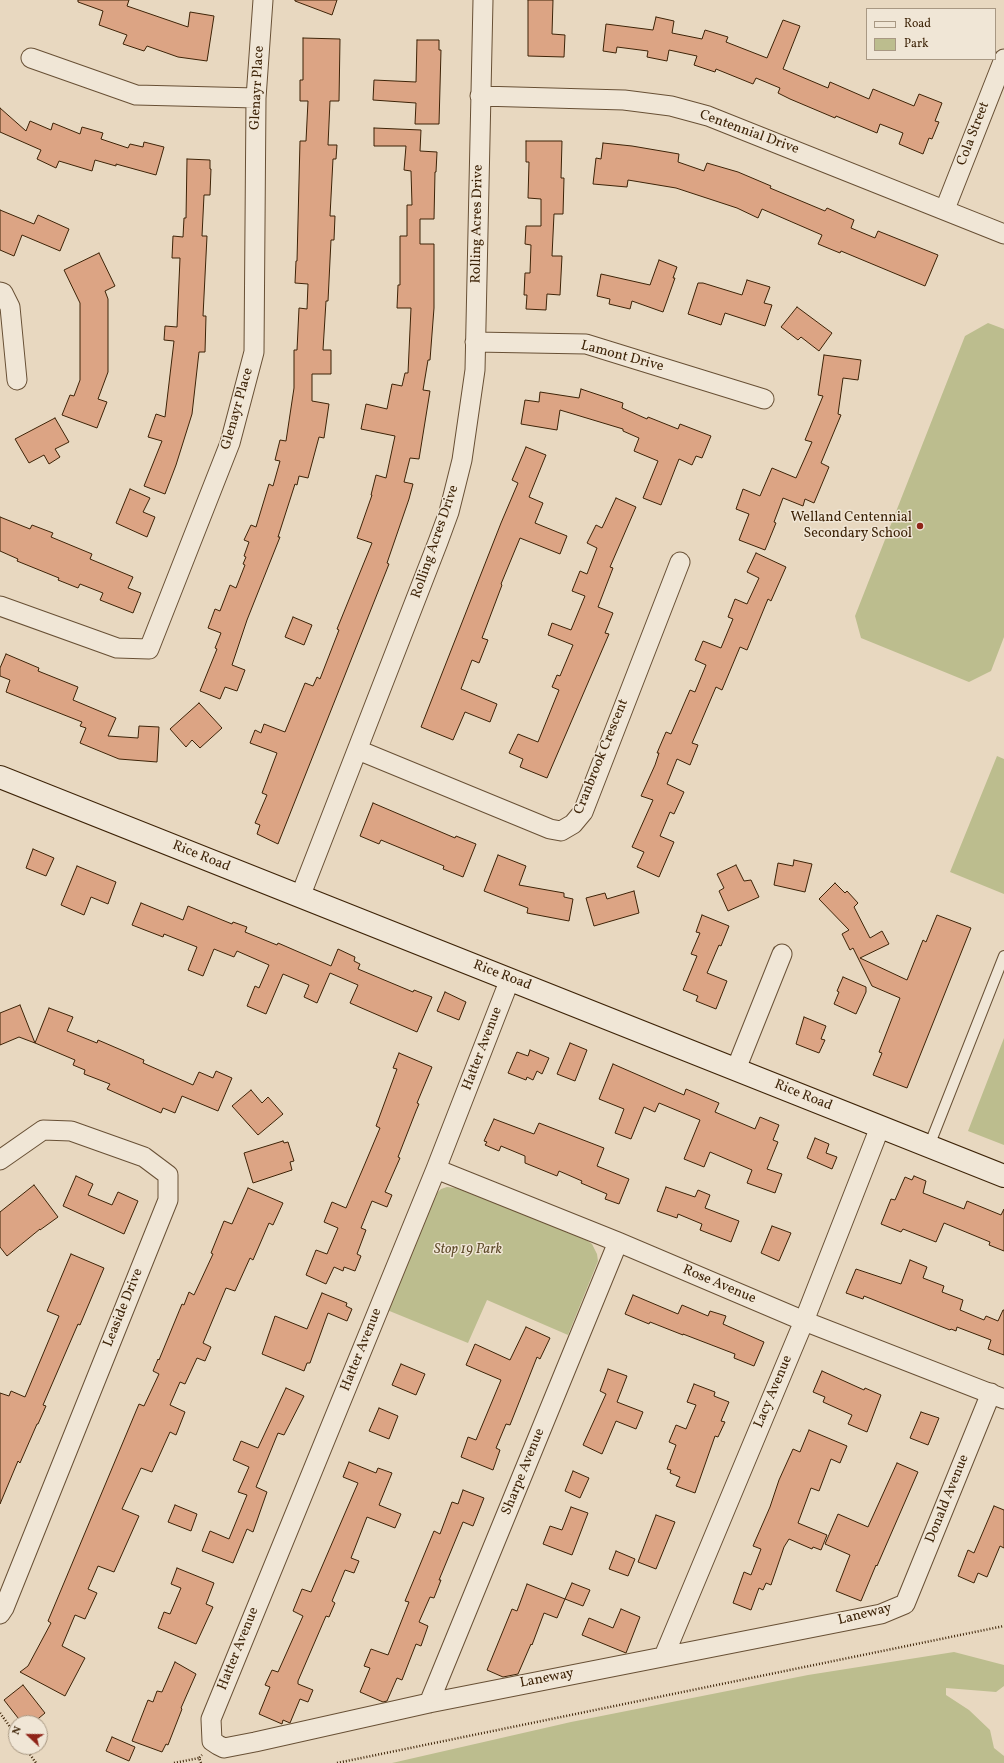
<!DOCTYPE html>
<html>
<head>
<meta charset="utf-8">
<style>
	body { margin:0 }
	#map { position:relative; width:1004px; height:1763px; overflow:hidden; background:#e8d8c0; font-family:Vollkorn,serif }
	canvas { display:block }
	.legend { position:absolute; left:866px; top:8px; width:130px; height:52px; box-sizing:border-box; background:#f0e6d6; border:1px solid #a89883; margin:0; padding:5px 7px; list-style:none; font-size:12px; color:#3d2307 }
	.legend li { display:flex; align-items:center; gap:8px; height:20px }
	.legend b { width:20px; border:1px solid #a89883 }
	.north { position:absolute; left:8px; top:1715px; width:40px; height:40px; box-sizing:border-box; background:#f0e6d6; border:1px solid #a89883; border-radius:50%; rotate:292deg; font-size:11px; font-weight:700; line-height:16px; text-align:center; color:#3d2307 }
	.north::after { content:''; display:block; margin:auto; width:14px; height:18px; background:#8f2418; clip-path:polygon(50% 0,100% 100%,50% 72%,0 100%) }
</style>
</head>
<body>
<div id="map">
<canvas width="1004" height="1763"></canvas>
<ul class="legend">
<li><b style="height:5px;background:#f0e6d6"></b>Road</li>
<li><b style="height:11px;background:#bcbd8e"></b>Park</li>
</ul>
<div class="north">N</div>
</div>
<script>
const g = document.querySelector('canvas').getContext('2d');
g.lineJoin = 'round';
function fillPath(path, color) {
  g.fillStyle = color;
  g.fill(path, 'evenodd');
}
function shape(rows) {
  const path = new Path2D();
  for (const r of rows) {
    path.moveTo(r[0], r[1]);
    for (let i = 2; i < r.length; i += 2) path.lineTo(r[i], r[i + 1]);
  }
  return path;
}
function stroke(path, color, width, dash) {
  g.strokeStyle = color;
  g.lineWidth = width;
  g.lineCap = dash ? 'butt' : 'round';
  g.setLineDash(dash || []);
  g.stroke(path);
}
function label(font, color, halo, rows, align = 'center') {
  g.font = font + ' Vollkorn,serif';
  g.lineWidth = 3;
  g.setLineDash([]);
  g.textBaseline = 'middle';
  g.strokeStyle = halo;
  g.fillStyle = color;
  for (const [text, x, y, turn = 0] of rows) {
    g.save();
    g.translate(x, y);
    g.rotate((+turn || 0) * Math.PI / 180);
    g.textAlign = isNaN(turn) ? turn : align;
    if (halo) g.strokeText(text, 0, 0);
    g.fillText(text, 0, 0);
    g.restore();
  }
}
fillPath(shape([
	[988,323,1004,329,1004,637,991,671,969,682,861,638,855,616,965,336],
	[997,756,1004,759,1004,894,950,872],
	[1004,1038,1004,1145,968,1131],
	[447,1187,456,1188,585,1239,592,1244,597,1254,598,1261,568,1335,487,1300,468,1343,387,1310,433,1197,441,1189],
	[954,1652,1004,1665,1004,1686,996,1692,946,1688,946,1695,969,1710,990,1730,994,1748,1004,1756,1004,1763,392,1763,571,1722,808,1675]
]), '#bcbd8e');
const building = shape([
	[78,0,129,0,127,6,188,27,190,12,214,16,207,61,178,57,147,46,144,51,123,44,127,35,99,25,103,11,78,2,78,0],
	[295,0,337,0,332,15,295,1,295,0],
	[528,0,553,0,552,34,565,35,564,57,528,56,528,0],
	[656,17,674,21,672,33,702,39,705,30,728,37,726,42,767,58,783,20,800,26,783,69,828,88,830,82,869,99,873,89,914,106,919,94,942,103,935,121,939,122,932,139,929,138,923,154,899,144,903,133,880,124,877,133,836,116,835,118,790,99,778,93,780,88,756,78,753,84,716,69,715,72,694,65,697,56,669,50,667,61,647,57,648,51,617,47,616,53,603,51,606,24,653,30,656,17],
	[303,38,340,39,339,101,330,101,328,145,337,145,336,159,333,159,330,216,335,216,334,240,331,240,328,301,326,301,323,350,331,350,331,374,312,374,312,401,329,404,324,438,319,437,308,478,299,476,297,485,295,484,278,537,280,537,247,620,232,665,245,670,237,691,225,687,220,699,200,691,217,649,215,648,221,633,208,628,215,609,220,611,230,585,236,588,245,565,243,564,246,557,244,556,249,542,244,540,251,525,256,527,269,484,273,486,280,461,275,460,280,440,286,441,294,388,294,350,297,350,299,308,307,309,308,284,295,283,296,261,297,261,300,141,306,141,308,101,300,101,300,80,303,80,303,38],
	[417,40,439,40,439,50,441,50,439,124,415,124,416,103,373,100,374,80,416,82,417,40],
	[0,108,26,131,30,121,51,130,53,123,80,134,82,127,103,133,101,139,128,148,130,144,143,147,144,142,164,147,156,175,116,164,116,166,95,160,92,171,59,161,56,168,37,159,41,150,0,132,0,108],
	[374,128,421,130,420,151,437,152,436,172,435,172,434,219,420,219,420,244,434,244,434,308,430,360,428,360,423,390,430,391,419,459,410,458,404,482,413,484,409,499,387,563,389,564,278,844,257,834,260,825,255,823,267,795,262,793,277,753,250,743,255,730,261,733,264,724,285,732,305,683,313,686,317,677,320,679,339,630,337,629,372,543,357,538,372,495,371,495,376,475,386,478,395,436,361,429,366,404,387,409,392,384,402,386,405,373,408,373,411,308,397,308,398,285,400,285,400,236,407,236,407,205,412,205,411,171,404,170,406,146,374,146,374,128],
	[526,141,562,141,561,178,564,178,563,214,554,214,552,256,562,256,560,295,547,294,546,310,526,309,527,295,524,295,525,273,530,273,531,245,525,244,526,226,541,226,541,199,528,198,529,162,526,162,526,141],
	[603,143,632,146,679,154,678,162,704,171,707,163,738,172,771,186,770,188,825,211,827,208,854,220,851,228,875,238,878,231,938,255,925,286,841,251,840,253,818,244,822,235,762,209,758,218,737,208,676,188,628,180,627,187,593,184,596,158,601,159,603,143],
	[187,159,210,160,210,169,211,169,210,195,204,195,202,236,207,236,203,316,206,316,205,352,199,352,192,414,176,465,165,494,144,486,162,441,148,437,156,414,165,417,174,341,164,340,165,326,177,327,180,258,172,258,173,236,183,237,184,218,186,218,187,159],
	[0,210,34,224,38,215,69,229,60,251,22,235,14,256,0,250,0,210],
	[99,253,115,286,105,291,108,299,108,372,98,399,107,402,97,428,62,415,70,395,74,396,80,380,80,303,64,270,99,253],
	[659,260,677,267,673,278,675,278,663,312,632,301,630,309,609,304,610,299,597,296,601,274,650,285,659,260],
	[747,280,770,287,764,303,772,305,765,326,725,313,721,325,688,314,698,283,703,283,742,295,747,280],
	[797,307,832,333,819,351,801,337,798,340,781,327,797,307],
	[824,355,861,360,858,380,843,378,838,414,841,415,821,463,829,467,814,503,805,499,803,506,783,498,774,522,776,523,765,550,739,540,749,514,736,509,743,489,760,496,772,468,796,478,812,442,805,440,823,396,818,395,824,355],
	[581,389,623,403,622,408,647,419,648,417,678,429,680,424,711,436,702,458,696,456,692,465,679,459,661,505,643,498,658,461,634,451,639,438,623,431,623,429,560,410,557,430,521,424,525,400,539,402,540,392,579,398,581,389],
	[55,418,69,442,55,449,60,457,49,464,44,455,29,463,15,439,55,418],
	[526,447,546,455,529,497,543,503,535,523,567,536,560,554,520,538,501,584,502,585,482,638,488,640,479,663,472,660,461,689,497,704,490,722,465,712,453,740,421,727,501,523,518,483,512,480,526,447],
	[130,489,150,498,143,512,155,517,147,537,116,523,130,489],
	[616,498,636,507,610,567,613,568,598,607,613,613,605,633,609,634,547,778,520,767,523,759,509,753,518,734,538,742,559,690,552,687,557,675,560,676,573,645,548,635,552,623,571,630,585,596,572,591,580,571,587,574,597,548,587,543,596,525,602,528,616,498],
	[0,517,30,529,32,525,53,533,51,537,92,554,90,559,133,577,128,588,141,593,133,613,100,600,103,593,80,584,78,588,58,580,59,578,17,561,18,559,0,551,0,517],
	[756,553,786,567,771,601,768,599,747,650,740,647,722,690,716,687,692,743,698,745,690,765,677,759,667,784,684,792,674,814,670,812,660,836,674,842,659,877,637,867,644,852,632,847,653,800,641,796,655,765,659,753,657,753,666,732,671,734,690,690,695,692,706,665,695,660,703,641,721,648,733,619,728,617,735,599,747,604,759,578,747,572,756,553],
	[293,617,312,625,304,645,285,637,293,617],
	[6,654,39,668,38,671,78,687,73,700,116,718,108,736,138,738,139,726,159,727,157,762,119,759,80,743,86,728,80,726,82,722,6,692,10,680,0,676,0,668,6,654],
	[199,703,222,728,200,748,192,740,186,747,170,729,199,703],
	[373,803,455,838,456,836,476,844,463,877,443,869,444,866,381,840,379,844,360,836,373,803],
	[33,849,54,858,46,876,26,868,33,849],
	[498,855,526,866,519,885,564,893,564,897,573,899,569,921,527,913,528,908,484,891,498,855],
	[794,860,812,864,805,892,774,885,778,863,793,866,794,860],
	[736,865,744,881,751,880,759,897,728,911,719,891,724,888,717,874,736,865],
	[77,866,116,882,108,904,91,897,84,915,61,905,77,866],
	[835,883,845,893,847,891,858,903,854,907,870,938,882,931,889,944,860,958,907,980,923,940,926,942,937,915,971,928,907,1088,873,1075,882,1053,879,1052,900,998,872,986,853,948,850,950,842,934,849,930,819,899,835,883],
	[634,891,639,913,594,926,586,898,605,893,607,899,634,891],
	[141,903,183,920,188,906,232,924,233,922,247,927,245,932,277,945,278,943,331,966,338,949,355,957,354,961,360,964,358,969,413,992,414,990,432,997,417,1032,350,1003,358,985,330,973,317,1003,304,997,309,985,283,974,266,1014,247,1006,255,986,259,988,269,965,237,951,234,957,214,949,203,976,188,970,197,947,164,934,163,937,132,925,141,903],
	[702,915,729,926,721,946,719,945,707,973,727,981,716,1009,696,1001,698,996,683,990,697,956,691,954,700,933,696,932,702,915],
	[843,977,866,987,866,992,856,1014,834,1004,839,992,837,991,843,977],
	[445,992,466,1002,459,1020,437,1011,445,992],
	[20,1005,35,1043,19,1037,0,1045,0,1013,20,1005],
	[49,1008,73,1017,67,1031,97,1043,98,1040,119,1049,144,1060,143,1063,193,1085,199,1072,213,1078,216,1071,232,1078,218,1111,182,1096,175,1113,163,1108,161,1113,107,1089,110,1084,84,1074,85,1070,73,1065,75,1060,35,1043,49,1008],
	[804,1017,826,1026,821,1039,825,1040,819,1053,796,1044,804,1017],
	[570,1043,587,1050,575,1081,557,1074,570,1043],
	[530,1050,549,1058,542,1074,537,1071,533,1080,527,1077,526,1080,508,1073,517,1052,528,1056,530,1050],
	[399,1053,432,1067,417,1103,419,1104,416,1111,398,1157,400,1158,385,1192,392,1195,387,1207,372,1201,361,1228,366,1230,357,1254,361,1256,355,1271,344,1267,343,1271,334,1267,326,1284,306,1275,316,1250,327,1254,338,1228,324,1222,332,1202,346,1208,364,1166,380,1128,376,1126,397,1069,393,1068,399,1053],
	[613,1064,684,1095,686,1089,719,1103,715,1112,755,1129,760,1117,779,1125,773,1140,778,1142,767,1169,782,1174,775,1193,747,1183,752,1170,710,1152,704,1167,684,1159,700,1120,659,1103,655,1112,644,1107,631,1139,615,1133,624,1109,599,1099,613,1064],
	[251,1090,262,1103,268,1097,283,1114,258,1135,232,1106,251,1090],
	[494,1119,534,1134,539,1123,604,1148,597,1166,629,1179,619,1204,605,1199,607,1194,581,1183,582,1181,559,1171,557,1176,525,1163,525,1156,501,1146,499,1151,485,1145,487,1142,484,1141,494,1119],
	[815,1138,829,1144,826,1153,837,1157,832,1169,807,1158,815,1138],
	[283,1141,284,1143,288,1142,294,1161,290,1162,292,1170,253,1183,244,1153,283,1141],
	[76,1176,93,1184,88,1195,112,1205,118,1192,138,1201,124,1234,63,1206,76,1176],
	[914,1176,926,1181,923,1193,964,1209,967,1201,1001,1215,1004,1209,1004,1251,989,1245,990,1242,944,1223,936,1242,903,1229,901,1232,881,1224,891,1199,895,1200,905,1177,912,1180,914,1176],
	[34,1185,58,1217,40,1230,40,1229,7,1256,0,1247,0,1212,34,1185],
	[666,1187,695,1197,698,1190,710,1195,705,1208,739,1221,731,1242,700,1230,702,1224,678,1214,677,1218,657,1211,666,1187],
	[248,1188,283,1203,273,1225,269,1223,253,1260,250,1258,235,1291,226,1288,203,1343,211,1347,205,1361,197,1358,185,1384,180,1382,170,1405,185,1412,176,1435,170,1432,152,1472,141,1468,122,1509,139,1516,114,1572,98,1566,88,1589,97,1593,85,1619,75,1615,62,1646,85,1658,65,1696,20,1672,28,1666,51,1623,48,1621,139,1404,144,1406,159,1374,153,1371,158,1359,159,1360,182,1304,184,1305,189,1292,194,1295,213,1254,211,1253,224,1221,232,1224,248,1188],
	[772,1226,791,1233,779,1261,761,1253,772,1226],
	[71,1254,104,1268,80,1325,78,1324,43,1405,46,1406,38,1424,37,1424,20,1463,18,1461,0,1504,0,1393,9,1396,11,1391,25,1397,59,1316,47,1311,71,1254],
	[910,1260,927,1267,923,1278,944,1286,942,1292,963,1300,960,1310,984,1320,986,1316,998,1321,1003,1310,1004,1310,1004,1355,988,1349,991,1340,957,1327,956,1331,951,1329,950,1330,864,1296,863,1299,846,1293,856,1269,901,1284,910,1260],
	[322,1293,347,1303,346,1306,352,1309,347,1321,328,1313,310,1363,307,1363,304,1371,262,1354,275,1316,307,1329,322,1293],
	[633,1295,678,1314,682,1305,708,1316,710,1311,726,1316,723,1324,764,1342,754,1366,734,1358,735,1354,683,1334,683,1335,650,1322,649,1324,625,1314,633,1295],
	[526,1327,550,1338,540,1359,537,1357,510,1425,506,1424,496,1448,500,1450,493,1470,461,1457,468,1437,476,1440,501,1380,466,1365,475,1344,510,1360,526,1327],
	[401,1364,425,1374,416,1395,392,1385,401,1364],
	[608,1369,627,1376,617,1402,643,1412,636,1429,616,1421,602,1454,583,1445,606,1394,600,1391,608,1369],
	[822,1371,864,1390,865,1388,881,1395,867,1432,848,1424,852,1415,823,1402,825,1397,813,1392,822,1371],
	[694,1384,715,1392,714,1396,729,1402,721,1421,725,1422,718,1437,715,1436,695,1493,676,1486,680,1477,670,1473,671,1470,667,1469,676,1445,669,1442,676,1425,686,1429,696,1405,687,1402,694,1384],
	[286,1388,304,1396,284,1435,278,1433,256,1487,267,1492,253,1532,247,1529,233,1563,202,1551,210,1531,229,1539,247,1495,238,1492,249,1467,233,1460,241,1441,258,1448,286,1388],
	[379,1408,398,1416,389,1439,369,1431,379,1408],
	[921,1412,939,1418,928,1445,910,1438,921,1412],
	[809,1430,847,1446,840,1463,831,1459,819,1491,811,1488,798,1523,827,1535,821,1550,813,1547,812,1549,789,1539,784,1547,771,1585,766,1583,763,1590,759,1588,751,1610,733,1603,744,1572,751,1575,761,1549,753,1546,770,1507,779,1480,793,1449,800,1452,809,1430],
	[349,1462,376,1473,378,1468,392,1473,379,1505,401,1514,395,1528,367,1517,351,1558,359,1561,354,1573,345,1570,332,1601,335,1603,329,1617,326,1616,298,1681,298,1684,313,1690,308,1702,300,1699,290,1723,283,1720,282,1724,259,1714,270,1687,265,1685,272,1670,278,1672,303,1616,293,1611,302,1589,311,1592,358,1483,343,1477,349,1462],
	[897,1463,918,1472,877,1566,876,1565,861,1601,836,1591,850,1555,825,1544,838,1514,868,1527,897,1463],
	[573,1471,589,1478,580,1498,565,1491,573,1471],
	[463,1490,484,1498,473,1526,463,1522,439,1580,441,1580,434,1598,430,1597,419,1622,428,1626,421,1646,416,1644,402,1680,397,1678,387,1701,383,1702,360,1692,370,1668,364,1666,371,1649,388,1655,409,1602,405,1601,434,1531,440,1534,452,1502,458,1504,463,1490],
	[175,1505,197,1514,191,1531,168,1522,175,1505],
	[994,1506,1004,1510,1004,1548,1000,1546,987,1577,978,1573,974,1583,958,1576,968,1550,974,1553,994,1506],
	[571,1507,588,1513,572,1555,543,1544,550,1526,562,1530,571,1507],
	[656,1515,675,1522,656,1569,638,1562,656,1515],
	[616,1551,635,1559,628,1576,609,1569,616,1551],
	[177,1568,214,1583,206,1604,213,1607,196,1644,158,1628,164,1612,170,1614,181,1588,171,1584,177,1568],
	[572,1583,590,1590,583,1606,565,1599,572,1583],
	[527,1584,565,1599,557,1618,544,1613,532,1645,531,1644,518,1674,503,1677,487,1670,512,1609,517,1611,527,1584],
	[621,1609,640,1617,626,1653,582,1635,589,1618,613,1628,621,1609],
	[175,1662,196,1674,181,1708,182,1709,168,1745,166,1744,162,1752,132,1741,148,1700,153,1702,157,1691,162,1692,175,1662],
	[23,1685,45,1713,33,1723,22,1723,4,1700,23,1685],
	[112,1737,135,1747,129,1761,106,1751,112,1737]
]);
fillPath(building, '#dca484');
stroke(building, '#3d2307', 1);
const service = shape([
	[929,1146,1004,956]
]);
const minor = shape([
	[31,58,136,95,256,98],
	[480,96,624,100,671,106,708,116,1004,234],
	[945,209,1004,59],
	[0,292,3,293,10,307,17,380],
	[475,342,586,344,764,399],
	[0,606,117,648,149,649,230,443,254,352,256,98,263,0],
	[358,750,550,829,561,831,573,824,583,812,680,562],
	[300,897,438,542,449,512,462,460,475,370,483,0],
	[510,979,436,1169,211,1719,212,1741,218,1745,224,1748,255,1742,429,1703,881,1614,905,1604,991,1393],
	[736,1069,782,954],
	[0,1160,43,1130,71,1131,144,1157,168,1175,168,1200,4,1608,0,1614],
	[436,1169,618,1242,804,1321,1004,1399],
	[664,1656,804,1321,880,1127],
	[429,1703,618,1242]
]);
const secondary = shape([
	[0,777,1004,1176]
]);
stroke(service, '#685035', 12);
stroke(minor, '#685035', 21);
stroke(secondary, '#3d2307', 24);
stroke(shape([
	[0,1713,16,1735],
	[25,1747,36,1763],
	[174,1763,199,1758],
	[201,1763,199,1758,202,1755],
	[337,1763,1004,1626]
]), '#3d2307', 2.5, [1, 2]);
stroke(service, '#f0e6d6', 10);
stroke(minor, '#f0e6d6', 19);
stroke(secondary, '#f0e6d6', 22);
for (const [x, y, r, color] of [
	[920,526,4,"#8f2418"]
]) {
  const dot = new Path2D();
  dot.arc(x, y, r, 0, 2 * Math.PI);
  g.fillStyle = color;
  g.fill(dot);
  stroke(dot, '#f0e6d6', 1.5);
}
label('14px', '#3d2307', '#f0e6d6', [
	["Glenayr Place",258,88,-87],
	["Centennial Drive",749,133,20],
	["Cola Street",974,134,-69],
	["Rolling Acres Drive",478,224,-89],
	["Lamont Drive",622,357,15],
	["Glenayr Place",238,409,-74],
	["Rolling Acres Drive",436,542,-71],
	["Cranbrook Crescent",602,757,-68],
	["Rice Road",201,857,22],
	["Rice Road",502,976,21],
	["Hatter Avenue",483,1049,-69],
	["Rice Road",803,1096,22],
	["Rose Avenue",719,1285,23],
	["Leaside Drive",124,1308,-68],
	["Hatter Avenue",362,1350,-68],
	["Lacy Avenue",774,1392,-67],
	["Sharpe Avenue",524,1472,-68],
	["Donald Avenue",948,1499,-68],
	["Laneway",865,1615,-14],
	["Hatter Avenue",239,1649,-68],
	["Laneway",547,1679,-11]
]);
label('14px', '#3d2307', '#f0e6d6', [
	["Welland Centennial",912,518],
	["Secondary School",912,534]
], 'right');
label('italic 14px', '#5d4a29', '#f0e6d6', [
	["Stop 19 Park",468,1250]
]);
</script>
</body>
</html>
